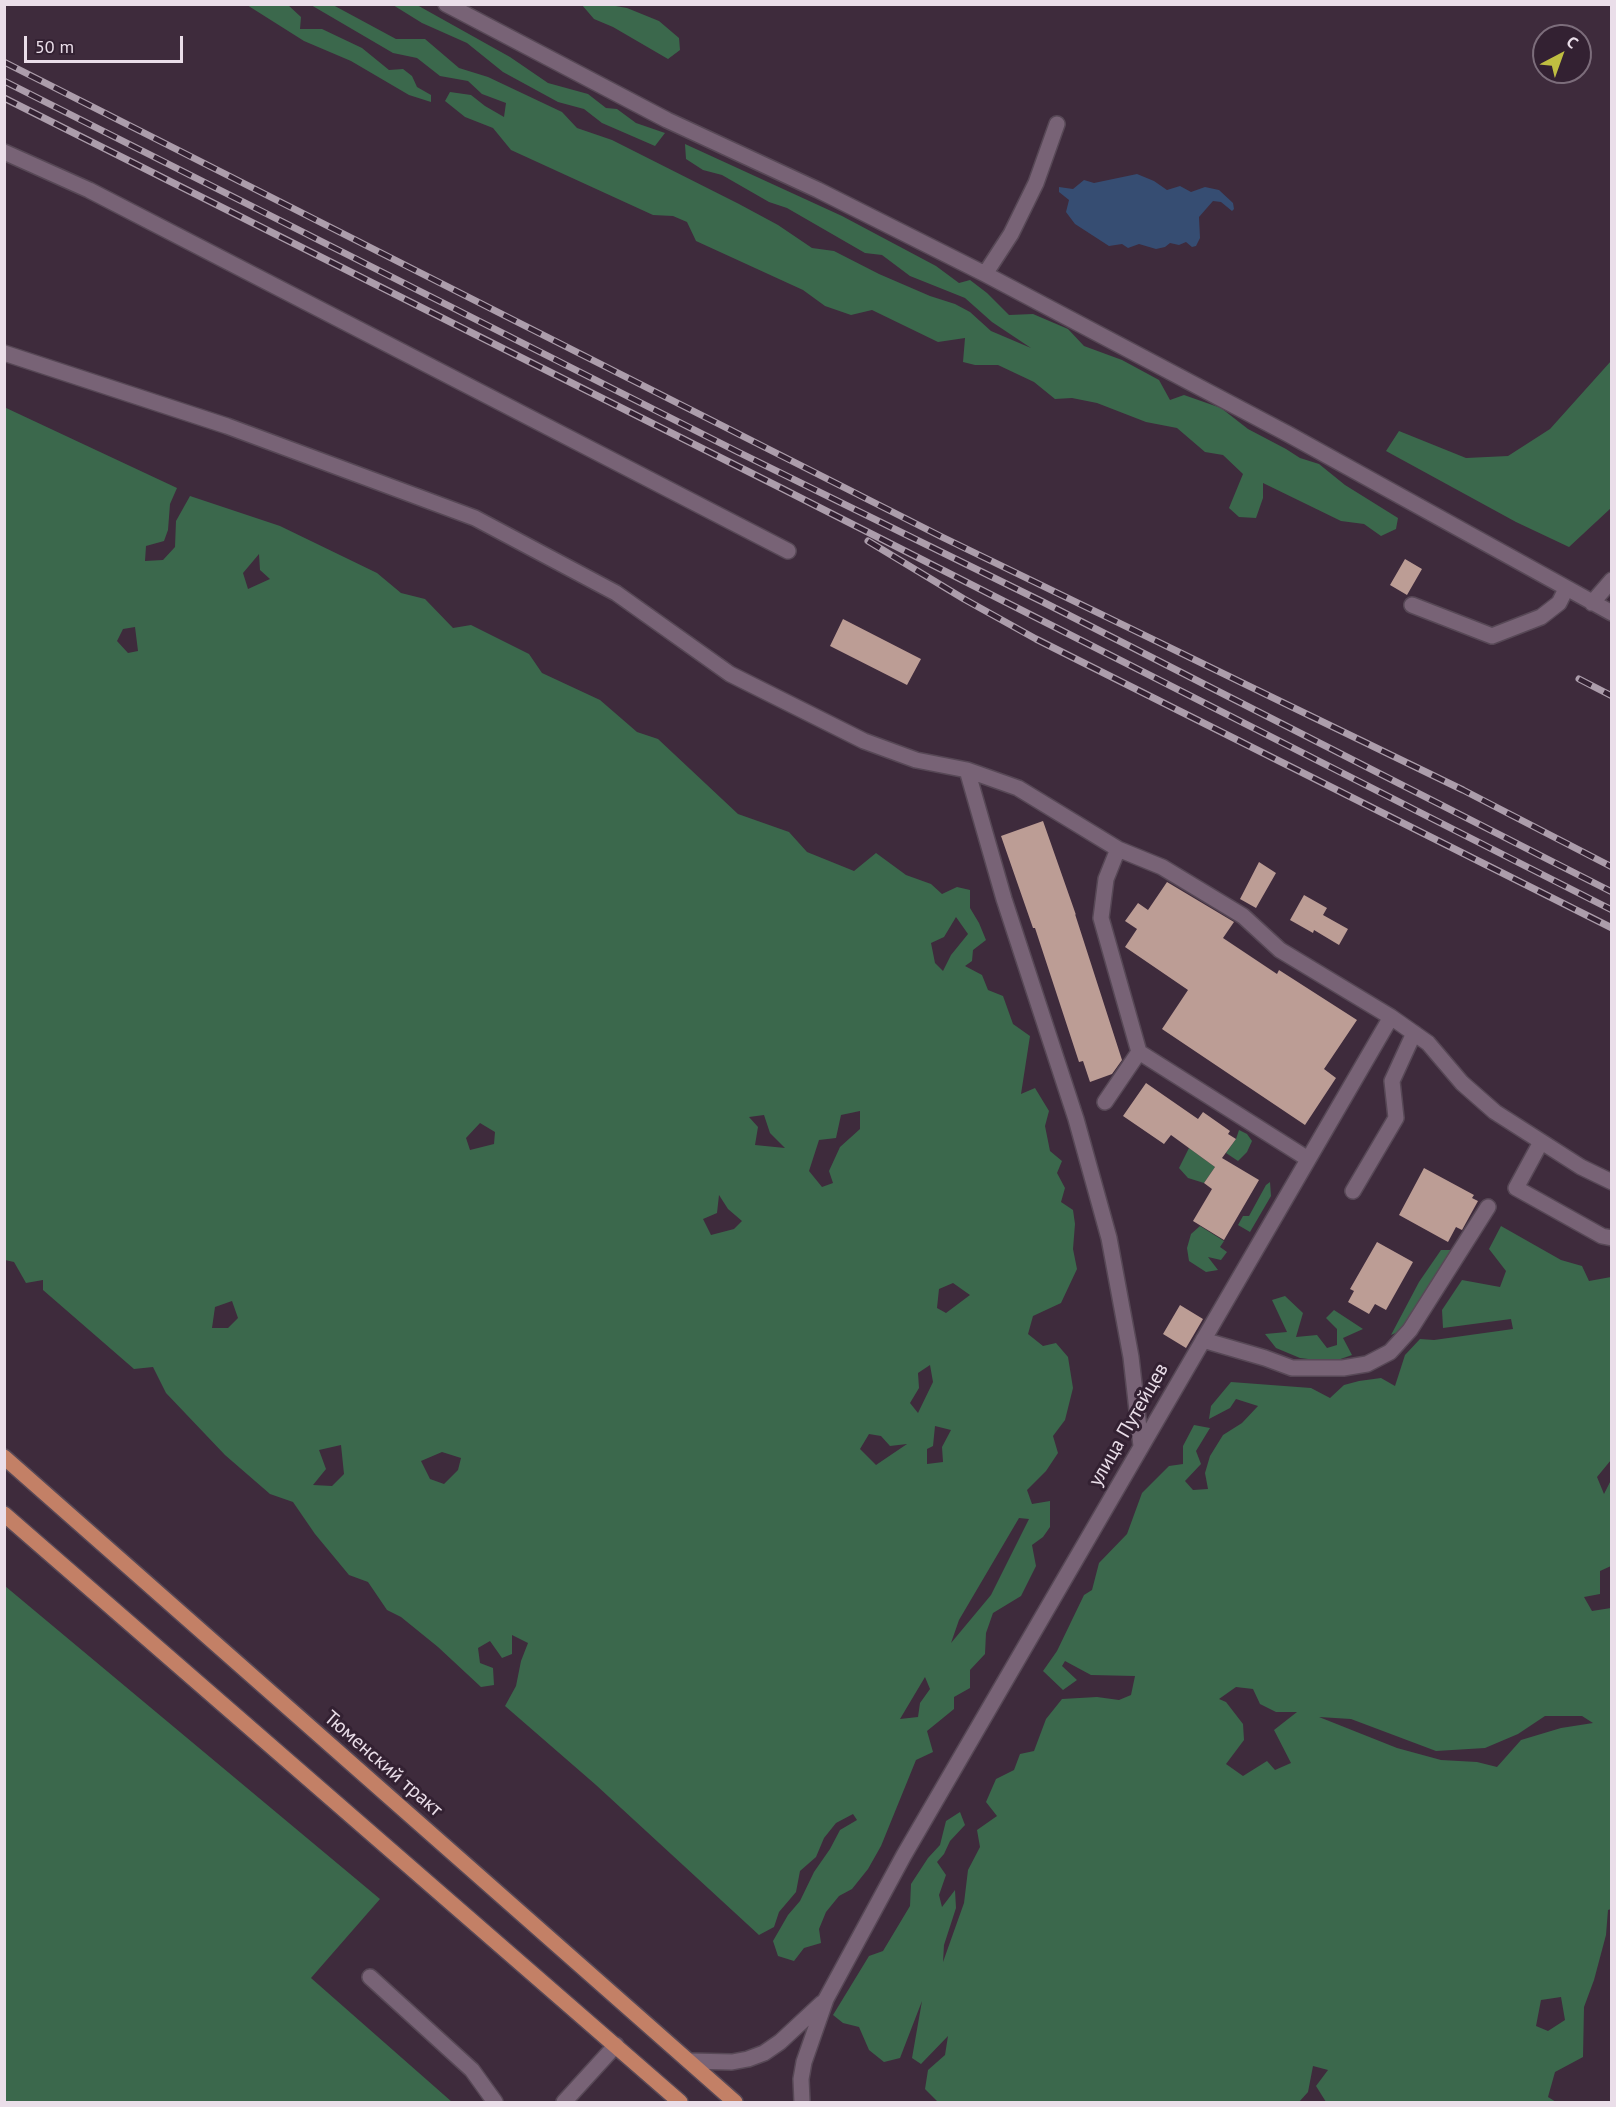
<!DOCTYPE html>
<html>
<head>
<meta charset="utf-8">
<style>
	body { margin:0 }
	#map { position:relative; width:1616px; height:2107px; overflow:hidden; background:#3e2b3c; font-family:"PT Sans",sans-serif }
	canvas { display:block }
	.frame { position:absolute; inset:0; border:6px solid #eadee9; pointer-events:none }
	.north { position:absolute; left:1532px; top:24px; width:60px; height:60px; box-sizing:border-box; background:#332132; border:2px solid #7c6d7b; border-radius:50%; rotate:41deg; font-size:16px; font-weight:700; line-height:24px; text-align:center; color:#eadee9 }
	.north::after { content:''; display:block; margin:auto; width:21px; height:27px; background:#bfbe41; clip-path:polygon(50% 0,100% 100%,50% 72%,0 100%) }
	.scale { position:absolute; left:24px; top:36px; width:159px; height:27px; box-sizing:border-box; border:3px solid #eadee9; border-top:0; padding-left:8px; font-size:18px; line-height:21px; white-space:nowrap; color:#eadee9; -webkit-text-stroke:4px #332132; paint-order:stroke }
</style>
</head>
<body>
<div id="map">
<canvas width="1616" height="2107"></canvas>
<div class="frame"></div>
<div class="north">С</div>
<div class="scale">50 m</div>
</div>
<script>
const g = document.querySelector('canvas').getContext('2d');
g.lineJoin = 'round';
function fillPath(path, color) {
  g.fillStyle = color;
  g.fill(path, 'evenodd');
}
function shape(rows) {
  const path = new Path2D();
  for (const r of rows) {
    path.moveTo(r[0], r[1]);
    for (let i = 2; i < r.length; i += 2) path.lineTo(r[i], r[i + 1]);
  }
  return path;
}
function stroke(path, color, width, dash) {
  g.strokeStyle = color;
  g.lineWidth = width;
  g.lineCap = dash ? 'butt' : 'round';
  g.setLineDash(dash || []);
  g.stroke(path);
}
function label(font, color, halo, rows, align = 'center') {
  g.font = font + ' "PT Sans",sans-serif';
  g.lineWidth = 6;
  g.setLineDash([]);
  g.textBaseline = 'middle';
  g.strokeStyle = halo;
  g.fillStyle = color;
  for (const [text, x, y, turn = 0] of rows) {
    g.save();
    g.translate(x, y);
    g.rotate((+turn || 0) * Math.PI / 180);
    g.textAlign = isNaN(turn) ? turn : align;
    if (halo) g.strokeText(text, 0, 0);
    g.fillText(text, 0, 0);
    g.restore();
  }
}
fillPath(shape([
	[247,5,288,5,301,17,300,29,322,29,362,48,389,70,403,69,412,76,417,87,431,95,431,102,409,95,351,61,304,41],
	[311,5,333,5,396,39,425,39,459,68,488,77,562,112,577,128,612,140,739,204,778,225,812,248,834,251,879,274,930,296,955,304,970,312,991,331,1031,348,992,322,965,298,910,276,882,255,865,253,787,208,769,202,722,175,703,170,686,159,685,144,842,216,936,266,959,283,970,280,987,293,1009,315,1033,314,1068,329,1084,346,1122,360,1159,380,1170,400,1184,395,1221,408,1248,429,1286,449,1300,458,1319,464,1345,485,1398,518,1396,529,1381,536,1364,524,1341,521,1263,483,1263,498,1256,518,1239,517,1229,508,1243,474,1223,455,1205,452,1177,428,1146,422,1097,403,1072,398,1055,399,1034,382,998,365,975,365,963,362,965,338,938,342,872,310,851,315,825,306,803,290,696,241,687,222,673,216,653,215,511,150,493,128,465,117,445,101,450,92,471,95,485,106,504,117,506,103,482,94,468,81,440,76,417,58,393,53],
	[393,5,417,5,510,57,548,83,588,94,606,108,617,109,636,123,665,133,655,146,602,123,584,109,558,102,503,72,467,43,422,23],
	[582,5,610,5,627,8,659,21,679,38,680,50,668,59,613,27,594,19],
	[1611,361,1611,508,1569,547,1516,522,1386,451,1399,431,1466,458,1508,456,1550,429],
	[4,407,177,488,170,504,168,530,164,541,146,546,145,561,163,560,175,547,176,521,190,496,280,526,377,573,401,593,425,599,453,628,471,625,529,654,542,673,600,700,637,732,658,739,738,814,789,832,807,852,854,871,876,853,906,875,931,884,942,894,957,887,970,890,970,908,979,923,986,940,973,950,972,961,965,966,982,975,988,990,1003,996,1013,1024,1030,1036,1021,1094,1035,1088,1049,1111,1045,1126,1050,1151,1062,1161,1057,1173,1065,1188,1061,1202,1073,1210,1075,1224,1073,1249,1077,1269,1061,1303,1033,1316,1028,1334,1043,1346,1056,1343,1068,1357,1073,1388,1065,1420,1053,1436,1058,1453,1046,1471,1027,1490,1032,1504,1050,1501,1050,1527,1043,1537,1032,1545,1036,1566,1021,1596,993,1613,986,1633,985,1654,970,1670,970,1688,954,1697,954,1709,927,1731,933,1752,916,1760,881,1846,868,1869,852,1889,839,1896,826,1912,819,1929,821,1943,804,1948,794,1961,778,1956,773,1941,788,1915,800,1901,814,1872,830,1849,840,1830,857,1820,853,1814,836,1823,824,1838,816,1857,800,1871,796,1892,779,1912,774,1927,759,1935,596,1785,505,1706,516,1686,521,1661,528,1643,512,1635,512,1654,502,1658,490,1641,478,1648,480,1663,493,1668,494,1685,481,1687,438,1647,401,1617,387,1610,368,1582,349,1575,315,1534,293,1502,270,1494,225,1455,166,1393,153,1367,134,1369,43,1290,43,1280,26,1283,14,1262,5,1260],
	[259,554,260,570,270,579,248,589,243,573],
	[135,627,138,651,128,653,117,641,123,629],
	[956,917,968,934,951,955,943,971,935,963,931,943,944,937],
	[860,1111,860,1129,840,1147,829,1171,833,1183,822,1187,809,1171,819,1140,836,1138,841,1115],
	[764,1115,770,1133,785,1148,755,1145,758,1127,749,1117],
	[480,1123,495,1132,494,1144,470,1150,466,1138],
	[719,1195,728,1209,742,1221,734,1229,711,1235,703,1219,717,1213],
	[953,1283,970,1295,946,1313,937,1308,939,1289],
	[232,1301,238,1318,228,1328,212,1328,215,1307],
	[930,1365,933,1382,918,1413,910,1403,919,1388,918,1373],
	[935,1426,951,1430,942,1447,943,1462,927,1464,927,1449,933,1446],
	[869,1434,881,1436,890,1446,907,1444,876,1465,860,1449],
	[341,1445,344,1474,332,1486,313,1485,326,1469,319,1450],
	[442,1452,461,1458,458,1470,444,1484,430,1479,421,1461],
	[1019,1518,1029,1519,991,1595,951,1643,959,1620],
	[925,1677,930,1689,920,1703,918,1717,900,1719],
	[1239,1130,1247,1134,1252,1141,1247,1152,1238,1161,1226,1153,1236,1139],
	[1189,1148,1215,1167,1204,1183,1188,1178,1179,1168],
	[1270,1182,1271,1196,1250,1232,1238,1225,1243,1216,1249,1216,1266,1185],
	[1200,1226,1224,1241,1220,1247,1227,1252,1221,1260,1208,1257,1218,1270,1206,1272,1189,1261,1187,1248,1191,1234],
	[1501,1226,1561,1260,1582,1266,1589,1281,1611,1277,1611,1460,1597,1477,1604,1494,1611,1480,1611,1566,1600,1571,1600,1594,1584,1597,1592,1611,1611,1608,1611,1909,1608,1910,1606,1935,1594,1980,1584,2007,1583,2057,1555,2072,1548,2097,1556,2102,1326,2102,1316,2086,1328,2070,1313,2066,1308,2092,1299,2102,940,2102,937,2101,925,2089,928,2070,945,2055,948,2036,921,2064,912,2058,922,2001,900,2058,884,2062,869,2050,859,2027,843,2023,833,2015,869,1956,883,1951,910,1906,911,1884,928,1858,940,1845,946,1821,960,1812,965,1825,950,1841,944,1854,937,1862,946,1875,939,1895,942,1907,955,1890,956,1908,944,1945,943,1962,964,1903,968,1870,980,1847,977,1830,997,1816,986,1802,996,1779,1014,1770,1020,1754,1034,1751,1046,1719,1062,1699,1097,1697,1119,1700,1131,1695,1135,1676,1091,1675,1065,1661,1062,1666,1077,1680,1063,1690,1043,1671,1057,1651,1084,1595,1092,1590,1099,1563,1127,1534,1142,1493,1169,1466,1183,1464,1183,1446,1194,1425,1210,1428,1196,1451,1201,1464,1185,1481,1193,1490,1208,1489,1205,1473,1210,1456,1223,1435,1242,1423,1258,1406,1236,1399,1230,1408,1209,1419,1211,1406,1231,1382,1311,1388,1330,1398,1344,1385,1359,1381,1381,1378,1395,1386,1405,1355,1420,1339,1434,1340,1513,1329,1511,1319,1443,1328,1442,1310,1462,1280,1500,1287,1506,1271,1489,1249],
	[1236,1687,1253,1689,1260,1704,1276,1712,1297,1712,1274,1730,1291,1763,1275,1770,1267,1761,1243,1776,1226,1764,1244,1740,1243,1724,1226,1702,1219,1699],
	[1545,1716,1582,1716,1593,1723,1561,1728,1521,1740,1497,1767,1477,1762,1441,1760,1397,1748,1319,1717,1351,1719,1436,1751,1485,1748,1518,1734],
	[1561,1997,1565,2020,1548,2031,1536,2026,1541,2000],
	[1441,1250,1451,1250,1400,1331,1391,1335,1419,1282],
	[1285,1296,1303,1313,1296,1337,1317,1335,1327,1348,1337,1345,1337,1329,1326,1318,1334,1310,1363,1329,1343,1338,1352,1355,1332,1362,1300,1358,1276,1348,1265,1334,1287,1332,1272,1300],
	[5,1586,380,1899,311,1978,452,2102,5,2102]
]), '#3b684c');
fillPath(shape([
	[1137,174,1154,181,1167,190,1180,186,1191,192,1205,187,1219,190,1233,203,1234,209,1232,211,1221,202,1213,201,1199,217,1200,238,1196,246,1192,247,1186,242,1179,245,1170,243,1165,247,1156,249,1139,244,1128,248,1122,244,1109,246,1075,224,1066,212,1069,200,1059,192,1059,187,1073,189,1084,180,1094,183]
]), '#364d72');
fillPath(shape([
	[1405,559,1422,569,1407,595,1390,585],
	[843,619,921,659,907,685,830,646],
	[1043,821,1076,915,1075,914,1122,1060,1112,1074,1090,1082,1083,1061,1079,1062,1035,928,1033,928,1001,836],
	[1259,862,1276,873,1256,908,1240,899],
	[1167,882,1234,922,1223,938,1277,974,1279,970,1357,1020,1324,1069,1336,1078,1305,1125,1162,1029,1188,990,1125,947,1137,929,1125,921,1138,903,1148,910],
	[1304,895,1327,908,1323,915,1348,929,1339,945,1314,930,1313,933,1290,920],
	[1146,1083,1198,1119,1203,1112,1230,1131,1228,1134,1236,1139,1222,1158,1259,1180,1224,1240,1193,1221,1212,1189,1204,1183,1215,1167,1171,1135,1164,1144,1123,1116],
	[1424,1168,1474,1195,1472,1198,1478,1201,1462,1230,1456,1227,1448,1242,1399,1215],
	[1377,1242,1413,1262,1386,1310,1375,1304,1369,1314,1348,1302,1354,1291,1350,1289],
	[1180,1305,1203,1319,1186,1348,1163,1334]
]), '#bc9d95');
const minor = shape([
	[446,4,667,120,818,190,985,274,1288,434,1612,613],
	[4,152,89,190,788,551],
	[985,274,1011,234,1036,183,1057,124],
	[4,353,227,426,475,518,616,593,730,674,864,741,916,760,967,770,1018,788,1118,849,1162,867,1243,916,1280,950,1391,1017,1428,1043,1462,1083,1495,1112,1581,1167,1612,1182],
	[1592,603,1612,580],
	[1412,605,1492,636,1541,617,1559,603,1566,589],
	[967,770,1004,899,1076,1119,1109,1238,1131,1357,1141,1446],
	[1118,849,1106,879,1101,918,1139,1052,1308,1159],
	[1105,1102,1139,1052],
	[1541,1142,1516,1188,1602,1236,1612,1238],
	[1353,1191,1396,1118,1392,1081,1414,1033],
	[1203,1340,1265,1358,1292,1368,1343,1368,1367,1364,1390,1352,1410,1330,1488,1207],
	[370,1977,472,2070,495,2102],
	[689,2061,732,2062,748,2059,764,2053,780,2042,822,2003],
	[564,2102,616,2045],
	[802,2102,801,2079,804,2062,826,1999,904,1855,1391,1017]
]);
const major = shape([
	[4,1457,735,2102],
	[4,1514,680,2102]
]);
stroke(minor, '#574856', 18);
stroke(major, '#574856', 18);
stroke(minor, '#786376', 15);
stroke(major, '#c38066', 15);
const rail = shape([
	[4,62,942,537,1463,790,1612,867],
	[4,81,738,452,1041,601,1612,892],
	[4,98,783,489,1612,910],
	[868,541,964,599,1036,639,1612,928],
	[1579,679,1612,696]
]);
stroke(rail, '#ac9dab', 7);
stroke(rail, '#332132', 4.5, [14]);
label('20px', '#eadee9', '#332132', [
	["улица Путейцев",1129,1425,-60],
	["Тюменский тракт",383,1764,41]
]);
</script>
</body>
</html>
